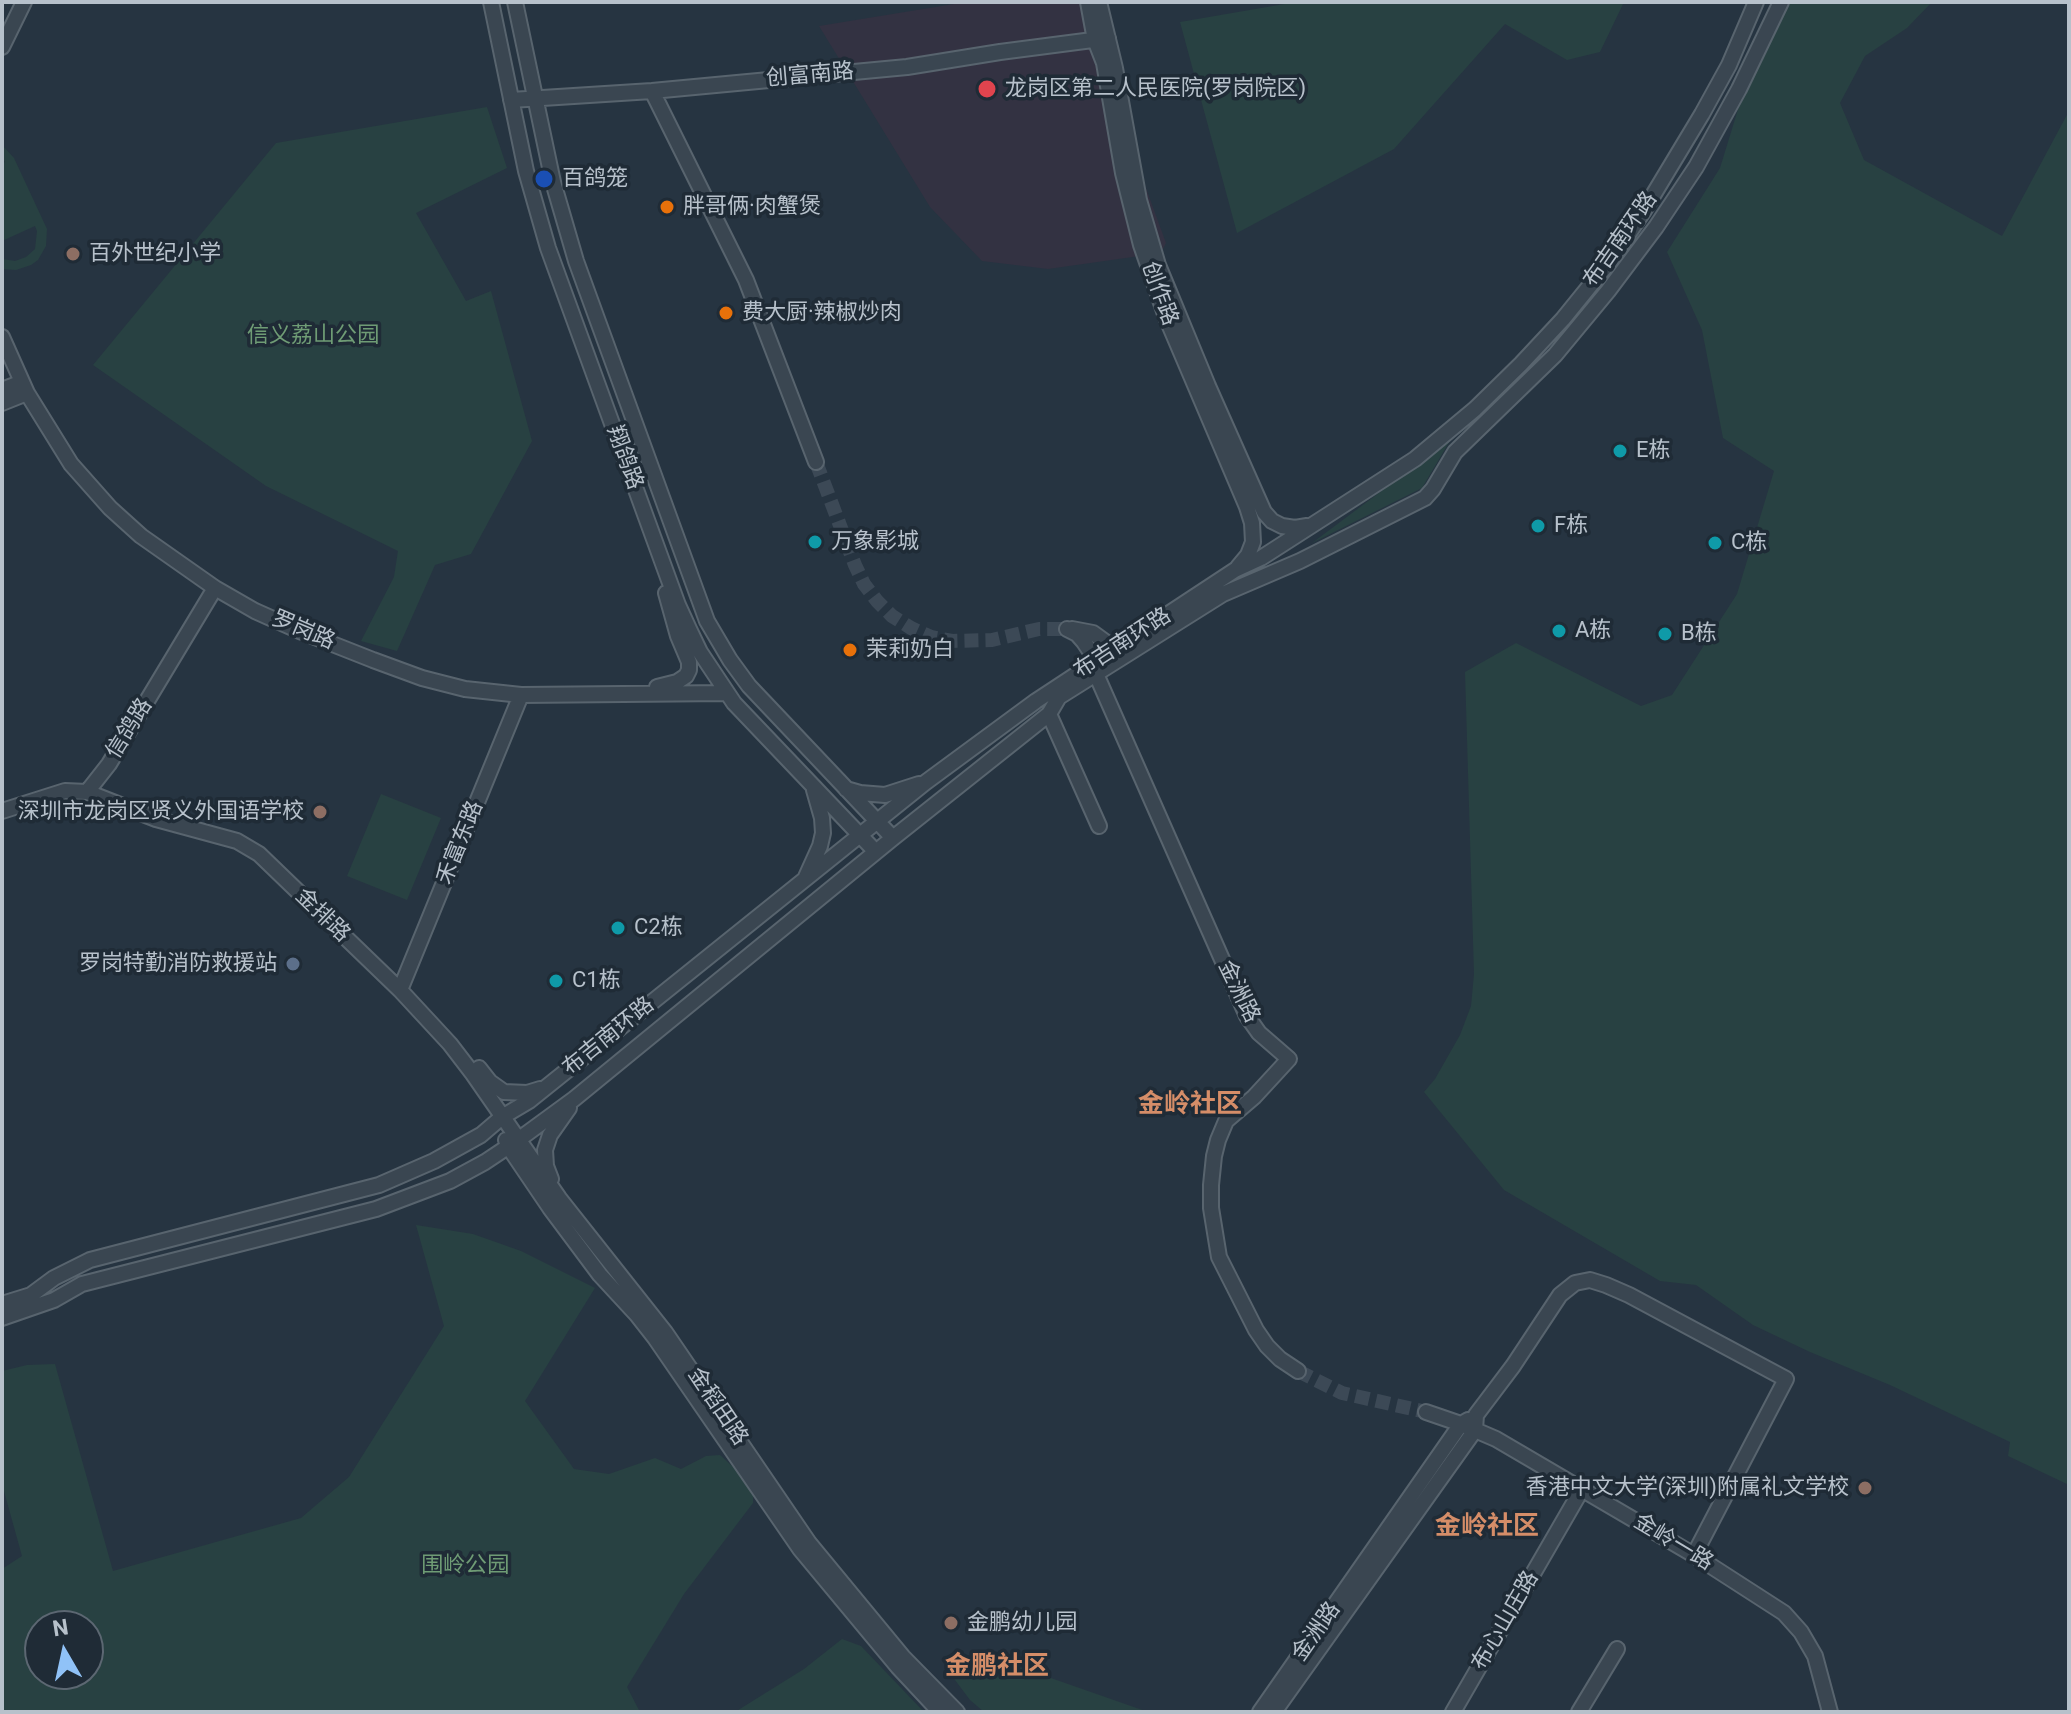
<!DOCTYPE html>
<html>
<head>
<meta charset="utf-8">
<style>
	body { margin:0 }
	#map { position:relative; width:2071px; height:1714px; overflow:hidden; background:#263441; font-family:Roboto,sans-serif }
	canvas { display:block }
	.frame { position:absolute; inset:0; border:4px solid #b7c1cb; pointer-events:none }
	.north { position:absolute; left:24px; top:1610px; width:80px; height:80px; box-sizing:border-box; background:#1f2b36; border:2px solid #5c6772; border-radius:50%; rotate:351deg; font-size:22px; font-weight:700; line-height:32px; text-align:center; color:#b7c1cb }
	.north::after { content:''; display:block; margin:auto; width:28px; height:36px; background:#90c2f7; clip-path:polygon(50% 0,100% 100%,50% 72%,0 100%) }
</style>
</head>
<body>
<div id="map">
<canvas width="2071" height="1714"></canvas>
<div class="frame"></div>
<div class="north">N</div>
</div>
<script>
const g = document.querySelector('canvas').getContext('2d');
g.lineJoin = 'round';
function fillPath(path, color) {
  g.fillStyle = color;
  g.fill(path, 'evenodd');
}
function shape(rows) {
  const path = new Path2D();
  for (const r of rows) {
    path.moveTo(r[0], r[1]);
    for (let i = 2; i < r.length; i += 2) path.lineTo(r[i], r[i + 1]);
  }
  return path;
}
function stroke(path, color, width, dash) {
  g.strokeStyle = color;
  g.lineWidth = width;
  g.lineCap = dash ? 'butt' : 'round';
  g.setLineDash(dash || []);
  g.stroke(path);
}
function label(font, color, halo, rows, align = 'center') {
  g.font = font + ' Roboto,"Noto Sans SC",sans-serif';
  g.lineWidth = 7;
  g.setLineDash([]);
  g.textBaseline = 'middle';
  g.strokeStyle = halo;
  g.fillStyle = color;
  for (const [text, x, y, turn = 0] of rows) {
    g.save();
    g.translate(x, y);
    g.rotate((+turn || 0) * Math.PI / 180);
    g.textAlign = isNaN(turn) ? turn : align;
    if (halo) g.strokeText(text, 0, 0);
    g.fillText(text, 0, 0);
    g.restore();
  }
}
fillPath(shape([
	[966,2,1088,2,1127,136,1166,243,1161,253,1048,269,982,261,930,207,819,26]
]), '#333242');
fillPath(shape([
	[1296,2,1624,2,1600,52,1567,60,1505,24,1394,149,1237,233,1180,22],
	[1789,2,1932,2,1907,28,1865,56,1840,103,1864,160,2002,236,2069,111,2069,1485,2008,1456,2010,1442,1890,1385,1810,1352,1753,1325,1696,1285,1660,1281,1504,1190,1424,1092,1435,1079,1460,1035,1471,1006,1474,974,1465,672,1516,643,1641,706,1672,695,1737,594,1774,471,1723,438,1702,330,1667,252,1720,168,1752,64],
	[487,107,507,168,416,213,466,301,491,291,532,441,471,554,435,565,397,651,361,641,394,577,398,551,266,486,93,365,276,143],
	[2,145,14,158,47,229,46,246,38,260,31,265,16,270,2,269,2,259,15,261,26,257,35,249,37,231,35,226,2,241,2,164,5,162,2,157],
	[1451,439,1422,488,1312,543],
	[381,794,441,818,407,900,347,876],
	[416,1225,473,1234,521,1251,595,1288,525,1401,574,1469,609,1474,655,1458,681,1469,706,1456,720,1455,753,1485,753,1503,684,1594,627,1687,640,1712,2,1712,2,1569,22,1556,2,1484,2,1371,27,1365,55,1364,113,1571,301,1518,349,1477,444,1326],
	[40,1626,88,1626,88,1674,40,1674],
	[842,1639,861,1646,924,1712,735,1712,804,1669],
	[957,1663,997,1676,1008,1663,1148,1712,984,1712,970,1700,946,1668]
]), '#284142');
stroke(shape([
	[816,462,855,565,864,584,877,601,892,616,911,628,931,637,952,641,992,640,1039,629,1067,629],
	[1298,1371,1342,1393,1426,1412]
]), '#3c4956', 14, [14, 7]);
const minor = shape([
	[491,2,526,171,548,248,678,605,689,629,700,652,734,703,876,852],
	[515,2,553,182,576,261,707,621,730,660,749,686,893,838],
	[1088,2,1095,40,1104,63,1123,173,1141,245,1166,317,1247,507,1252,523,1253,542,1248,555,1238,567],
	[1099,2,1115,68,1139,200,1158,265,1208,386,1264,512,1272,521,1282,526,1295,528,1307,526],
	[2,47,24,2],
	[652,91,746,280,816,462],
	[511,100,652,91,907,67,1000,52,1108,38],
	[2,337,27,393,71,464,110,508,141,536,215,588,255,611,302,632,373,660,422,678,465,689,521,695,726,693],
	[2,390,22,382],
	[2,403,27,393],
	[1067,629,1077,634,1084,642,1090,651,1096,674,1247,1016,1259,1033,1289,1059,1254,1097,1226,1121,1218,1140,1214,1156,1211,1185,1211,1208,1219,1257,1256,1330,1267,1346,1280,1359,1298,1371],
	[1072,629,1093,633,1104,641,1112,650],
	[657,687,677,682,686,676,689,670,689,662,678,636,666,593],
	[1049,714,1099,826],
	[846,789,860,793,885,795,919,784],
	[87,792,156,819,237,841,259,854,400,990,450,1044,473,1074,559,1198,665,1332,809,1543,903,1657,957,1712],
	[2,811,65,791,87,792,109,764,215,588],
	[806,877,820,846,823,833,822,818,814,790],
	[400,990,521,695],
	[479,1068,490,1082,504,1092,527,1093,540,1089],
	[506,1140,508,1146,550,1208,600,1275,637,1315,655,1338,800,1549,898,1667,940,1712],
	[551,1179,546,1166,545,1150,550,1135,569,1108],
	[2,1304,31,1295,54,1278,90,1260,379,1185,434,1161,481,1135,502,1117,529,1101,926,782,1036,701,1235,570,1261,558,1415,459,1475,409,1521,364,1563,319,1610,261,1643,212,1702,114,1729,65,1756,2],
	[2,1318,54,1300,82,1284,376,1209,450,1181,485,1162,518,1140,574,1099,893,838,1049,714,1059,697,1223,594,1300,561,1425,498,1433,489,1455,452,1555,355,1608,291,1656,227,1696,167,1739,89,1781,2],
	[1426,1412,1461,1424,1496,1439,1694,1555,1784,1613,1801,1632,1815,1656,1830,1712],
	[1260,1712,1461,1424,1468,1420],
	[1274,1712,1475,1430,1476,1415,1513,1366,1560,1295,1575,1283,1590,1280,1606,1285,1629,1295,1786,1379,1694,1555],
	[1453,1712,1582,1489],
	[1579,1712,1617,1649]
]);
stroke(minor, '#58646e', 18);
stroke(minor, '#3a4651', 14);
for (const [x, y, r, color] of [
	[987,89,10,"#e0444e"],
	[544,179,10,"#1a4fb4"],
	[667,207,8,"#e8710a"],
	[73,254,8,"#8d6e63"],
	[726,313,8,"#e8710a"],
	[1620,451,8,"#0f9aa8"],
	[1538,526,8,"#0f9aa8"],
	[815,542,8,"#0f9aa8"],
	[1715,543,8,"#0f9aa8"],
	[1559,631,8,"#0f9aa8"],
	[1665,634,8,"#0f9aa8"],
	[850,650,8,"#e8710a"],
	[320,812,8,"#8d6e63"],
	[618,928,8,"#0f9aa8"],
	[293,964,8,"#5c6f8a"],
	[556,981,8,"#0f9aa8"],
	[1865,1488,8,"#8d6e63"],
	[951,1623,8,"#8d6e63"]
]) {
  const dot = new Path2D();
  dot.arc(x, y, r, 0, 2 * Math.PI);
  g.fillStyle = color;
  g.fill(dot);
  stroke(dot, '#1f2b36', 3);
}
label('22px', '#b7c1cb', '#1f2b36', [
	["创富南路",810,76,-5],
	["布吉南环路",1621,240,-55],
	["创作路",1159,294,70],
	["翔鸽路",624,458,70],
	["罗岗路",303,631,23],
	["布吉南环路",1123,644,-33],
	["信鸽路",130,729,-58],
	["禾富东路",461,843,-68],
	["金排路",322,916,44],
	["金洲路",1238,992,64],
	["布吉南环路",609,1037,-39],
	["金稻田路",717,1407,56],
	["金岭一路",1673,1543,31],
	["布心山庄路",1506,1621,-60],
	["金洲路",1317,1632,-55]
]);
label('22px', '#b7c1cb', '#1f2b36', [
	["龙岗区第二人民医院(罗岗院区)",1005,89],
	["百鸽笼",562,179],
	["胖哥俩·肉蟹煲",683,207],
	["百外世纪小学",89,254],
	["费大厨·辣椒炒肉",742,313],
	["E栋",1636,451],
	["F栋",1554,526],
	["万象影城",831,542],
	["C栋",1731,543],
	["A栋",1575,631],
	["B栋",1681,634],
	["茉莉奶白",866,650],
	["深圳市龙岗区贤义外国语学校",304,812,"right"],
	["C2栋",634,928],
	["罗岗特勤消防救援站",277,964,"right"],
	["C1栋",572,981],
	["香港中文大学(深圳)附属礼文学校",1849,1488,"right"],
	["金鹏幼儿园",967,1623]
], 'left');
label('22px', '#6f9c75', '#1f2b36', [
	["信义荔山公园",313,336],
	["围岭公园",465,1566]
]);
label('bold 26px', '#d58d68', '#1f2b36', [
	["金岭社区",1190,1105],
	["金岭社区",1487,1527],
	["金鹏社区",997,1667]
]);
</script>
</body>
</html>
